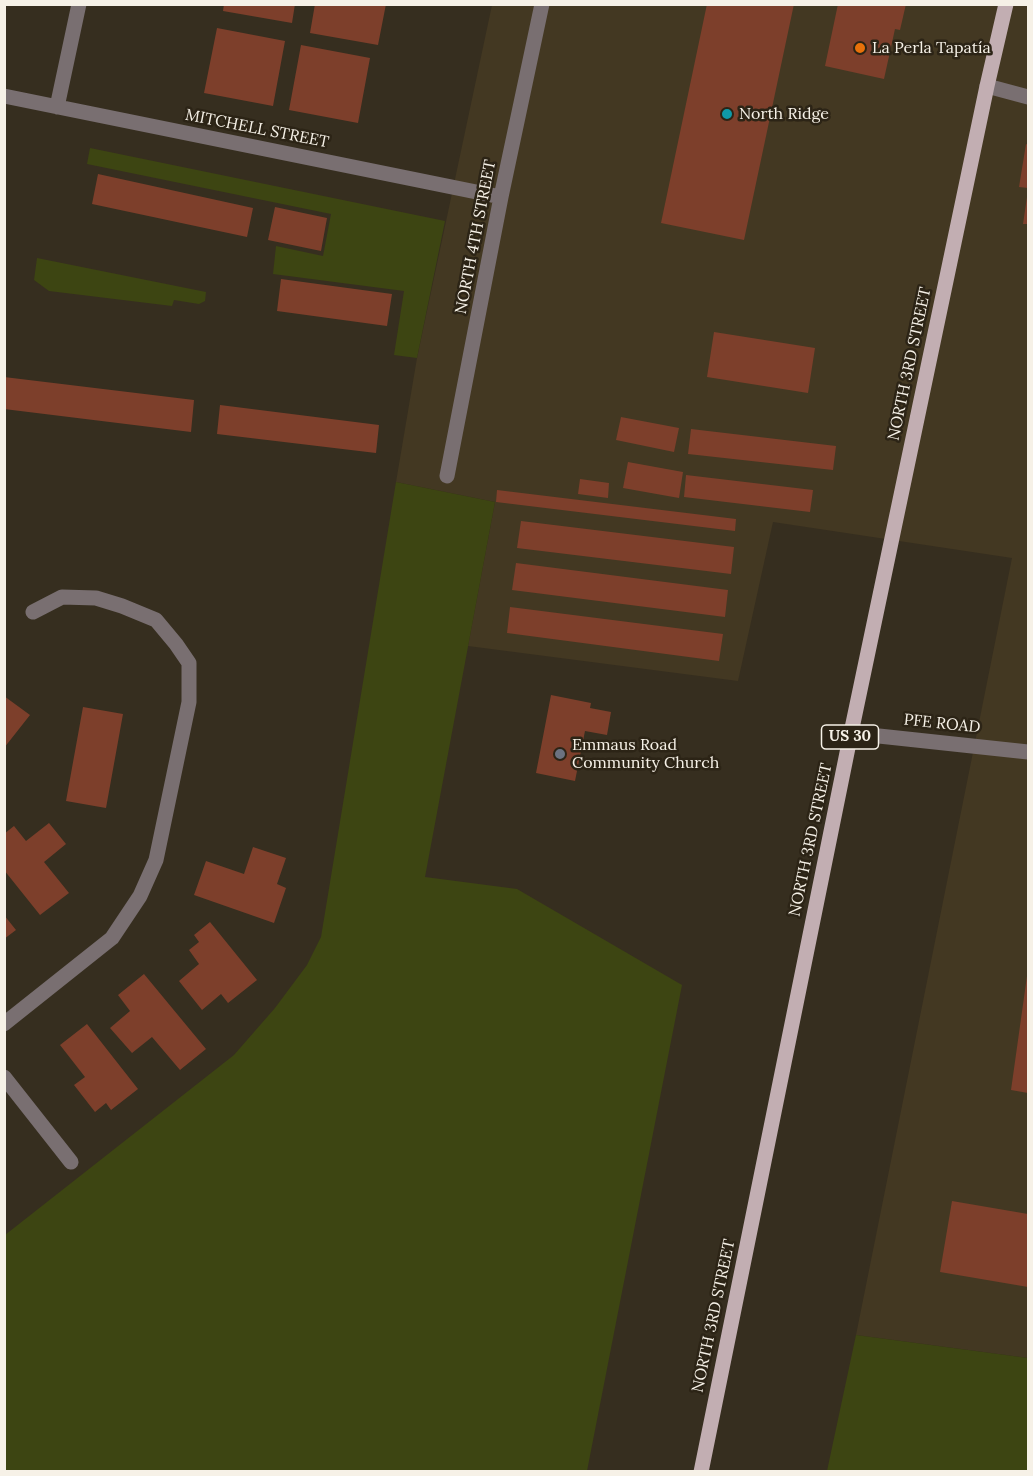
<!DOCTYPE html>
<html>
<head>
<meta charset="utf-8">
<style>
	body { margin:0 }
	#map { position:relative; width:1033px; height:1476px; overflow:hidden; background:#362e1f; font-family:Lora,serif }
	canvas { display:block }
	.frame { position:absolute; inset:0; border:6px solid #f6f1e7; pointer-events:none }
</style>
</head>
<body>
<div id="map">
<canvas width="1033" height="1476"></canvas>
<div class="frame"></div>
</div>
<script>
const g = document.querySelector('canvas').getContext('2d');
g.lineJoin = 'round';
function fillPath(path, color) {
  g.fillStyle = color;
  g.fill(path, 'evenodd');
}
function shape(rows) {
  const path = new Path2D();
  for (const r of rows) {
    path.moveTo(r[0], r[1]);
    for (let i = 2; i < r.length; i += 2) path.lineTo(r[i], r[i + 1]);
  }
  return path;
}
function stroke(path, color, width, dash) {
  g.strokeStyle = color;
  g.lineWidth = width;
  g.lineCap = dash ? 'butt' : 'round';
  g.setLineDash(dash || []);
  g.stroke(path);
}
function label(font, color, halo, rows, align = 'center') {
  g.font = font + ' Lora,serif';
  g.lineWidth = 5;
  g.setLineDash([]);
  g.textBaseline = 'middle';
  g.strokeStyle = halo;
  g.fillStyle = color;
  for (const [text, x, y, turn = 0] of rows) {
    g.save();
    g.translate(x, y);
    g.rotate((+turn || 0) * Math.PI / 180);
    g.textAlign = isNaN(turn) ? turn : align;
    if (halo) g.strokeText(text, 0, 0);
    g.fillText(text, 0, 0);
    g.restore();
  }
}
fillPath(shape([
	[492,5,1028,5,1028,1358,856,1335,1012,558,773,522,738,681,468,646,495,502,396,482,417,358]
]), '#433822');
fillPath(shape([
	[90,148,445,221,417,358,394,355,404,291,273,274,276,246,323,256,331,214,87,164],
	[37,258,206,292,205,301,199,304,174,300,172,306,49,291,34,280],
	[396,482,495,502,425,877,517,889,682,985,587,1471,5,1471,5,1235,234,1055,275,1008,307,965,321,937],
	[856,1335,1028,1358,1028,1471,827,1471]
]), '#3d4512');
fillPath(shape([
	[224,4,295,4,292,23,223,11],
	[315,4,386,4,378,45,310,33],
	[707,4,794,4,744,240,661,223],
	[838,4,906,4,900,30,895,29,884,79,825,66],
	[217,28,285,41,273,106,204,93],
	[301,45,370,58,358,123,289,110],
	[1026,144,1028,145,1028,188,1019,187],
	[98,174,253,208,247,237,92,204],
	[1027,197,1028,197,1028,224,1023,224],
	[275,207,327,218,321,251,268,240],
	[281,279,392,294,387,326,277,311],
	[714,332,815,348,808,393,707,377],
	[4,377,194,400,191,432,4,409],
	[220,405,379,425,376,453,217,434],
	[621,417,679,428,674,452,616,440],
	[691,429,836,446,833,470,688,454],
	[628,462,683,472,679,498,623,488],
	[686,475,813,490,810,512,684,497],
	[580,479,609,483,608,498,578,494],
	[497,490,736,519,735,531,496,502],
	[521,521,734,547,731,574,517,548],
	[516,563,728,590,725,617,512,590],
	[510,607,723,634,719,661,507,633],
	[551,695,591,703,590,708,611,712,607,735,585,731,575,781,536,773],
	[4,696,30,715,4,748],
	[83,707,123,714,106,808,66,801],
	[49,823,66,844,44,862,69,893,40,915,4,870,4,834,14,826,26,841],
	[253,847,286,858,277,884,286,888,274,923,194,895,206,861,244,874],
	[4,915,16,930,4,939],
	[210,922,257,980,228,1003,221,994,202,1010,179,981,199,964,189,950,199,942,194,935],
	[144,974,206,1049,180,1070,152,1037,132,1053,110,1028,130,1011,118,995],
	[1027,976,1028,976,1028,1093,1011,1090],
	[87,1024,138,1089,111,1110,106,1103,95,1112,74,1085,85,1077,60,1045],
	[952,1201,1028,1214,1028,1287,940,1272]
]), '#7d3f2b');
stroke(shape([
	[987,86,1028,97],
	[4,96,501,197],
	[57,107,79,4],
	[447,476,501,197,542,4],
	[851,733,1028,752],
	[4,1024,112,938,140,896,156,860,189,702,189,663,176,644,156,620,122,606,96,598,62,597,33,612],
	[4,1077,71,1162]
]), '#796f71', 15);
stroke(shape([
	[701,1472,851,733,987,86,1006,4]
]), '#c2aeb2', 15);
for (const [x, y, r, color] of [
	[860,48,6,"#e8710a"],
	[727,114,6,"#0f9aa8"],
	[560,754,6,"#6b7280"]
]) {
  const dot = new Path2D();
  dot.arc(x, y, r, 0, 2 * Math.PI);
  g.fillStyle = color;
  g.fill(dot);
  stroke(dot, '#2c2416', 2);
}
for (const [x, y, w] of [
	[850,737,57]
]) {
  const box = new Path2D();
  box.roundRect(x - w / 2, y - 12, w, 24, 4.5);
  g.fillStyle = '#2c2416';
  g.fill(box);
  stroke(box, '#f6f1e7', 1.5);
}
label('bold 15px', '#f6f1e7', null, [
	["US 30",850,737]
]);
label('16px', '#f6f1e7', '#2c2416', [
	["La Perla Tapatía",872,48],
	["North Ridge",739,114],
	["Emmaus Road",572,745],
	["Community Church",572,763]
], 'left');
label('16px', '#f6f1e7', '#2c2416', [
	["MITCHELL STREET",257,129,11],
	["NORTH 4TH STREET",476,237,-79],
	["NORTH 3RD STREET",910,364,-78],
	["PFE ROAD",942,724,6],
	["NORTH 3RD STREET",811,840,-78],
	["NORTH 3RD STREET",714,1316,-78]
]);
</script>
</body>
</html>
